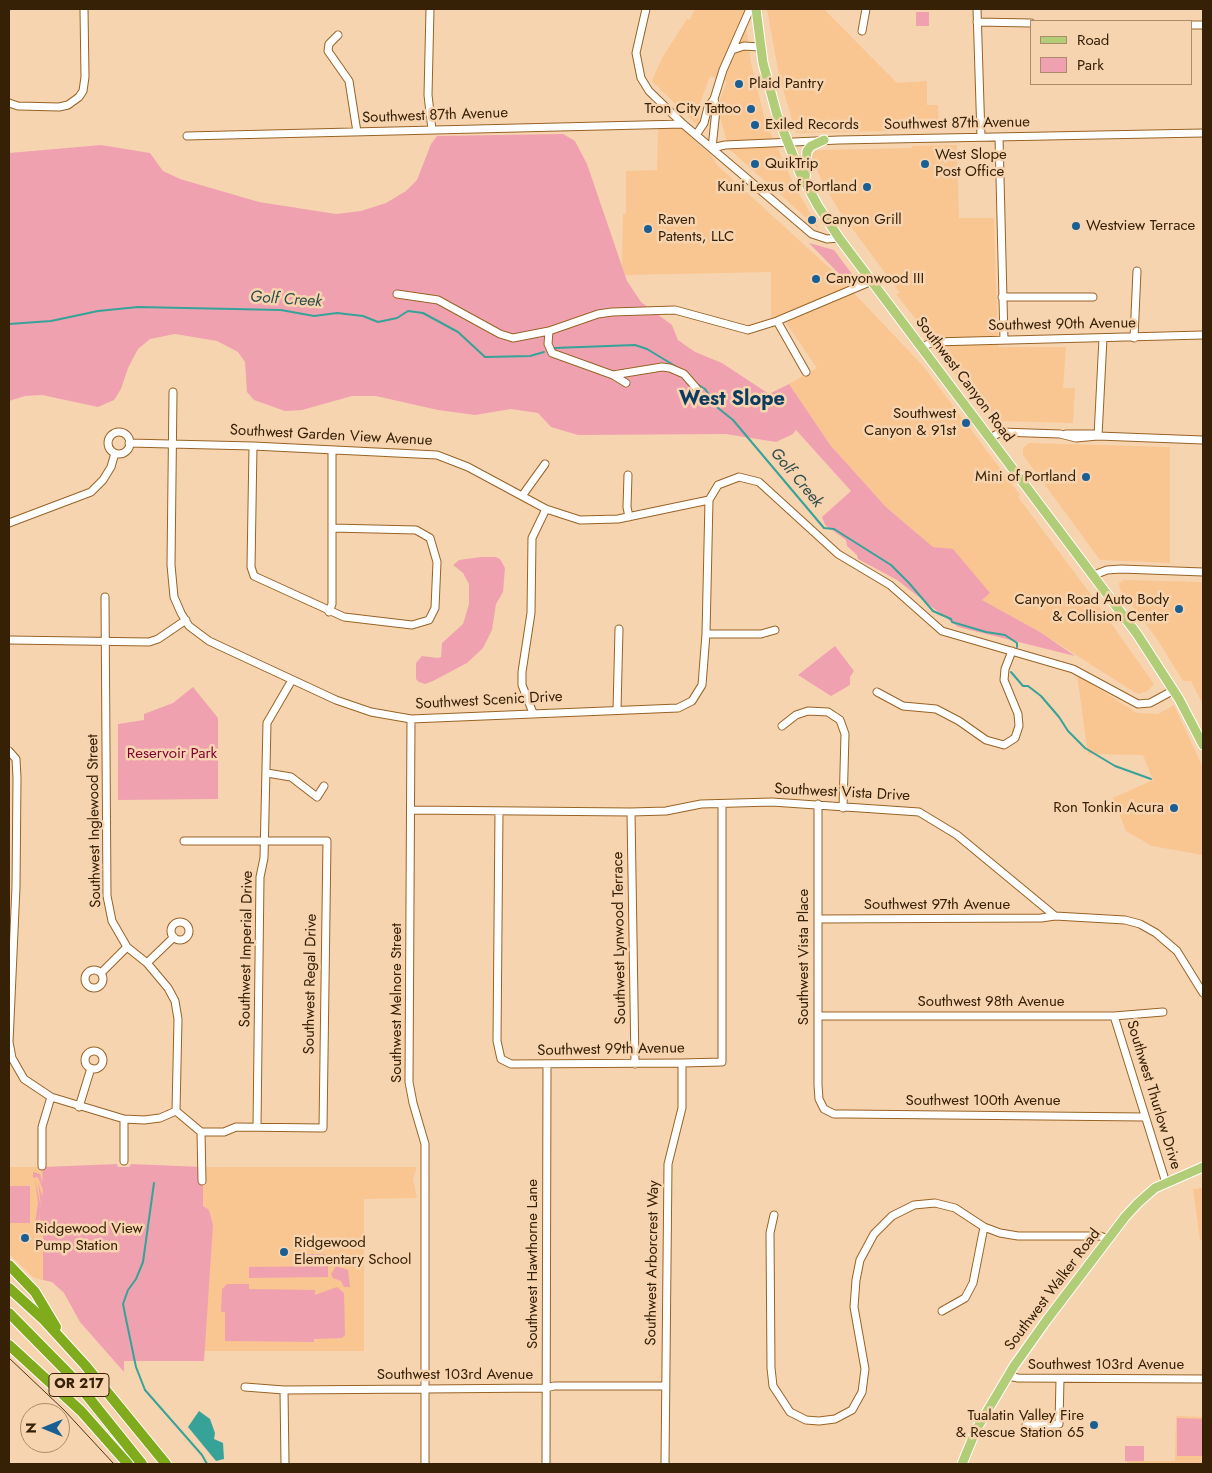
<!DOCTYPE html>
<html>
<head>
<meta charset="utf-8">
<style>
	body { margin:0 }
	#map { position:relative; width:1212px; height:1473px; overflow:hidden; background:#f7d4b0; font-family:Jost,sans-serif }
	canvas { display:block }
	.frame { position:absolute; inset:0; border:10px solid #362006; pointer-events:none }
	.legend { position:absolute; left:1030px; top:20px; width:162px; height:65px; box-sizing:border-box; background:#f7d4b0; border:1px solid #aa8c6c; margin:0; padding:6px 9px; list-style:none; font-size:15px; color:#362006 }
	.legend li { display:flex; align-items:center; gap:10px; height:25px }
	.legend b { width:25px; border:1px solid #aa8c6c }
	.north { position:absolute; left:20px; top:1403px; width:50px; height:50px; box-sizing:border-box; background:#f7d4b0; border:1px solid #aa8c6c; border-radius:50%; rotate:270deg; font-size:14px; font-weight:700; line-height:20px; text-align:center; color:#362006 }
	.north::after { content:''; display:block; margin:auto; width:18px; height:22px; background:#1a5f94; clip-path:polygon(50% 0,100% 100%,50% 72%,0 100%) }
</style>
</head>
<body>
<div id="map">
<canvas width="1212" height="1473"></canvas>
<div class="frame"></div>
<ul class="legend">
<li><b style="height:6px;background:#b2cd77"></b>Road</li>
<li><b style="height:14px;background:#f0a1b0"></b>Park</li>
</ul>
<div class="north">N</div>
</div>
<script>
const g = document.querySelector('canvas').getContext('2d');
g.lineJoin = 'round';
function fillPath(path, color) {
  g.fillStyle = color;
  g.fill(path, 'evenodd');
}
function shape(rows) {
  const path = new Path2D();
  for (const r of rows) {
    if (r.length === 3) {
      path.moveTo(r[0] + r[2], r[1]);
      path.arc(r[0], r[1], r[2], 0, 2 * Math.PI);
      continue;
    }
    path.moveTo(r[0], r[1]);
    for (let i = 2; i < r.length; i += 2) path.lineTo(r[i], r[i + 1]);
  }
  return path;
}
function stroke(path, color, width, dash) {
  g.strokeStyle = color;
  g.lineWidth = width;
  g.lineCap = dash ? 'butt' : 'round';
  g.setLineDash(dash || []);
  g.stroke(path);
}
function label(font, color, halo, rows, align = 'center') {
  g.font = font + ' Jost,sans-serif';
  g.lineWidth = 5;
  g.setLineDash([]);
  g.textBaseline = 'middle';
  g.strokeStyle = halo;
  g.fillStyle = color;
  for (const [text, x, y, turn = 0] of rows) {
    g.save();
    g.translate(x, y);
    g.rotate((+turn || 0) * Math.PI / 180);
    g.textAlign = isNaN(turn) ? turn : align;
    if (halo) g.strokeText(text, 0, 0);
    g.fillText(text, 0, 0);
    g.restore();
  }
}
fillPath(shape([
	[695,9,744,9,751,63,765,121,796,189,820,230,729,149,719,113,720,99,727,82,710,76,700,103,699,127,652,81,662,58,687,19,690,20],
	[767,9,824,9,897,83,927,81,927,105,938,105,939,130,796,133,779,75],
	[658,128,681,128,711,155,718,166,836,274,923,366,1020,495,1018,497,1089,592,1154,684,1147,691,1139,694,1134,692,1040,632,982,600,990,593,946,549,933,547,886,507,831,446,789,384,817,368,786,323,793,319,788,312,771,319,771,272,625,275,622,267,623,214,626,214,626,171,657,170],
	[957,145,959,218,994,218,998,347,1066,347,1063,388,1075,388,1073,423,998,421,973,389,967,390,950,368,953,366,896,294,900,293,840,212,825,187,811,157,815,151,819,150,912,148,912,146],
	[1029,443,1170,447,1170,563,1100,560,1023,455,1023,448],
	[1124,580,1203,582,1203,705,1191,681,1183,681,1157,639,1120,590,1119,583],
	[1077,675,1137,713,1158,714,1174,705,1203,768,1203,855,1152,846,1126,831,1113,798,1153,780,1143,755,1088,754],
	[9,1167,43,1167,43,1280,34,1278,9,1254],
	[203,1167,417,1167,413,1179,417,1198,364,1199,364,1351,204,1351],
	[1203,1188,1203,1240,1200,1240,1193,1189],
	[1176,1416,1203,1417,1203,1464,1127,1464,1127,1461,1175,1461]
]), '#f9c591');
fillPath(shape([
	[916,12,929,12,929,26,916,26],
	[563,134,575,141,587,164,627,281,641,302,672,325,678,340,695,352,722,363,769,394,789,384,831,446,886,507,933,547,953,549,990,593,982,600,1040,632,1075,656,958,627,897,580,858,559,857,555,847,546,846,540,825,525,822,517,851,491,796,430,793,434,776,442,726,434,578,435,551,427,538,413,511,409,475,415,438,410,376,396,352,396,302,410,285,411,254,400,247,392,245,362,238,352,217,341,175,334,150,339,138,349,128,368,121,389,114,400,98,407,42,395,25,396,9,401,9,153,101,145,150,153,163,171,180,179,259,202,336,214,361,211,386,203,406,191,417,180,431,144,437,136],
	[809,243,834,250,855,278,855,284,852,287],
	[481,557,496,557,500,559,505,568,503,592,496,604,492,630,483,648,467,663,433,681,425,684,419,682,416,679,416,663,422,656,438,658,441,657,442,643,463,624,469,604,469,584,463,573,453,565,459,560],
	[835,646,854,671,850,677,850,685,831,696,798,675],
	[193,687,218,718,218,799,118,800,118,724,144,720,144,714,173,703],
	[117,1164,118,1167,129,1167,131,1164,203,1167,203,1206,209,1210,213,1225,204,1361,124,1361,124,1372,80,1322,64,1293,52,1282,43,1280,43,1232,38,1233,38,1227,43,1224,43,1220,39,1223,40,1211,38,1224,35,1224,38,1203,35,1179,41,1207,38,1182,42,1196,43,1190,38,1177,33,1178,33,1172,40,1174,42,1183,43,1167],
	[9,1186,30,1186,30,1223,9,1223],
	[303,1254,325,1254,325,1264,303,1264],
	[328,1266,328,1277,249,1278,249,1267],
	[336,1266,348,1270,350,1287,344,1287,341,1281,333,1278,331,1274],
	[227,1284,249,1284,249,1289,315,1290,315,1295,337,1287,344,1293,345,1335,342,1338,314,1339,314,1342,225,1341,225,1312,221,1312,222,1289],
	[1177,1418,1203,1419,1203,1456,1177,1456],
	[1125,1446,1144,1446,1144,1461,1125,1461]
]), '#f0a1b0');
fillPath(shape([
	[199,1411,210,1419,215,1433,214,1439,223,1443,224,1459,216,1461,188,1427]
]), '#36a298');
stroke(shape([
	[9,324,51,321,98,311,138,307,281,310,314,316,337,313,363,316,378,322,397,318,408,311,423,313,458,332,485,357,530,356,544,352],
	[554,348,635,345,647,349,685,372],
	[697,384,705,389,718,408,733,420,824,528,834,529,891,565,909,583,933,611,951,619,952,622,986,632,1005,635,1017,643,1017,647],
	[1011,672,1023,686,1028,686,1041,696,1059,717,1068,731,1085,748,1115,766,1151,779],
	[154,1183,143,1262,136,1279,128,1290,123,1304,126,1319,136,1367,145,1390,202,1455,207,1464]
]), '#36a298', 2);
const minor = shape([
	[430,9,428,95,432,130],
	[646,9,636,53,641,78,649,91,683,124,812,234,827,239,839,238],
	[977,9,981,137],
	[977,22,1031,23],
	[1191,25,1203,25],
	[862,31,866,9],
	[338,35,329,44,328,51,349,81,357,132],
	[732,50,744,46,760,47],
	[9,103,18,106,59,107,68,105,79,97,83,91,85,77,84,9],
	[696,135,704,123,708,107,714,99,723,70,750,9],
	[187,136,683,124],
	[999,137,1004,340],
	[712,148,725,145,839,140,1203,133],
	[712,148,716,110,714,99],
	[397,294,438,300,500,334,513,338,549,331,598,314,612,312,675,310,748,330,777,321,872,281],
	[1002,297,1093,297],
	[777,321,806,372],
	[549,331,548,344,552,353,613,375,626,383],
	[1134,338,1137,271],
	[922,347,933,342,1203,335],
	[613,375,662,367,670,368,684,374,697,389],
	[173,392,171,565,174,597,181,613,189,626,209,641,336,700,371,712,411,719,678,708,692,701,702,685,706,634,709,500,718,485,739,477,759,482,838,554,890,585,942,631,1073,669,1138,704,1150,703,1174,690],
	[119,443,11],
	[1066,434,1093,434],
	[1098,436,1103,338],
	[990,438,1001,432,1060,434,1076,438,1098,436,1203,440],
	[129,443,253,446,437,455,468,467,546,509,580,520,618,519,709,500],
	[253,446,251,567,254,576,344,617,412,625,429,620,435,608,437,562,430,538,416,530,332,528],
	[628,475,627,507,629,517],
	[522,496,545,464],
	[9,523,91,492,103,480,111,467,115,453],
	[1094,575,1107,570,1121,569,1203,572],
	[105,597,107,896,112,921,127,947,147,963,168,988,175,1001,178,1019,176,1111],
	[329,612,332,604,332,450],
	[706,634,761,634,775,630],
	[9,640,149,642,158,639,186,620],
	[877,692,903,706,936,709,959,721,986,740,1004,745,1015,738,1019,726,1018,714,1004,680,1005,669,1012,651],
	[617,710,619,629],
	[533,713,522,685,522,672,531,613,532,538,546,509],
	[411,719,409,1082,413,1103,425,1144,425,1464],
	[782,726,796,715,808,711,828,712,840,720,845,734,843,808],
	[9,751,16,759,17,778,16,887,9,1042,12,1058,24,1079,51,1097,42,1127,42,1166],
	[267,773,291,777,317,797,324,786],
	[818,804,818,1085,819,1099,824,1109,834,1114,846,1114,1144,1117],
	[411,810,631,812,666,811,701,804,772,802,919,812,957,835,1055,916,1125,920,1140,924,1156,933,1177,951,1203,993],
	[499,811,497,1041,501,1059,511,1064,682,1063,722,1062,722,804],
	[631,812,635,1064],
	[818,919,1041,918,1055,916],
	[180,931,9],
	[147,963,174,937],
	[94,979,9],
	[101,973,127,947],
	[818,1016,1114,1016,1163,1012],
	[1114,1016,1166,1183],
	[94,1060,9],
	[51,1097,124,1119,144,1120,160,1118,176,1111],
	[79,1107,91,1068],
	[176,1111,201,1132,224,1132,236,1127,323,1128,327,841,184,841],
	[257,1127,260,877,264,858,267,723,292,680],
	[201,1132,202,1181],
	[124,1161,124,1119],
	[774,1215,770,1233,771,1368,773,1386,790,1412,806,1420,819,1421,835,1419,852,1410,862,1392,865,1369,854,1307,856,1280,860,1260,874,1234,892,1216,914,1205,935,1203,955,1208,984,1227,1000,1233,1018,1236,1100,1236,1108,1239],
	[942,1311,965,1298,973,1283,984,1227],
	[1008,1376,1018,1378,1203,1379],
	[245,1387,284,1390,425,1389,546,1388,554,1386,665,1386],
	[284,1390,285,1464],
	[1026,1425,1059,1424,1060,1379],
	[546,1464,547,1065],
	[665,1464,668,1164,682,1108,682,1063]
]);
const major = shape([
	[756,9,763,63,777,115,800,173,818,206,839,238,1137,634,1179,699,1203,745],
	[805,179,807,151,811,146,824,140],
	[962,1464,976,1430,1014,1366,1046,1321,1125,1217,1138,1203,1155,1188,1203,1167]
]);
const highway = shape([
	[9,1265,35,1292,56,1327],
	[9,1288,43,1319,85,1365,166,1464],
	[9,1313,73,1378,142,1464],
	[9,1345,81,1411,128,1464]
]);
stroke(minor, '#986325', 9);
stroke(major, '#fff', 11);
stroke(highway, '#fff', 12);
stroke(minor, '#fff', 7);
stroke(major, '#b2cd77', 9);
stroke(highway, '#7fab1d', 10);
stroke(shape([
	[9,1358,64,1410,114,1464]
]), '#4a3318', 1);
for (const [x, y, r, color] of [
	[739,84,5,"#1a5f94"],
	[751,109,5,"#1a5f94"],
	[755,125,5,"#1a5f94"],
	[755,164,5,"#1a5f94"],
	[925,164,5,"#1a5f94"],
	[867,187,5,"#1a5f94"],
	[812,220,5,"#1a5f94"],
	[1076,226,5,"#1a5f94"],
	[648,229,5,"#1a5f94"],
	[816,279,5,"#1a5f94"],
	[966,423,5,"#1a5f94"],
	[1086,477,5,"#1a5f94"],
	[1179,609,5,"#1a5f94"],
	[1174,808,5,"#1a5f94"],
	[25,1238,5,"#1a5f94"],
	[284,1252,5,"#1a5f94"],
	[1094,1425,5,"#1a5f94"]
]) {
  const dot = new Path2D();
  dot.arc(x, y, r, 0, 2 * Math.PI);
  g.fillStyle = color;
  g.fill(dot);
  stroke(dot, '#f7d4b0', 2);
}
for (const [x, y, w] of [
	[79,1385,60]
]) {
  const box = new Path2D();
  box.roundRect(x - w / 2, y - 11.5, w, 23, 4);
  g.fillStyle = '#f7d4b0';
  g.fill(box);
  stroke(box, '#362006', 1);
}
label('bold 14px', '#362006', null, [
	["OR 217",79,1385]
]);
label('15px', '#362006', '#f7d4b0', [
	["Plaid Pantry",749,84],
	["Tron City Tattoo",741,109,"right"],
	["Exiled Records",765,125],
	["West Slope",935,155],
	["Post Office",935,172],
	["QuikTrip",765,164],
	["Kuni Lexus of Portland",857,187,"right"],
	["Raven",658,220],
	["Patents, LLC",658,237],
	["Canyon Grill",822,220],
	["Westview Terrace",1086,226],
	["Canyonwood III",826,279],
	["Southwest",956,414,"right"],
	["Canyon & 91st",956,431,"right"],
	["Mini of Portland",1076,477,"right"],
	["Canyon Road Auto Body",1169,600,"right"],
	["& Collision Center",1169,617,"right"],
	["Ron Tonkin Acura",1164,808,"right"],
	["Ridgewood View",35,1229],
	["Pump Station",35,1246],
	["Ridgewood",294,1243],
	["Elementary School",294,1260],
	["Tualatin Valley Fire",1084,1416,"right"],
	["& Rescue Station 65",1084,1433,"right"]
], 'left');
label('15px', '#362006', '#f7d4b0', [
	["Southwest 87th Avenue",435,116,-2],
	["Southwest 87th Avenue",957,124,-1],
	["Southwest 90th Avenue",1062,325,-1],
	["Southwest Canyon Road",964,380,53],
	["Southwest Garden View Avenue",331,436,3],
	["Southwest Scenic Drive",489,701,-3],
	["Southwest Vista Drive",842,793,3],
	["Southwest Inglewood Street",95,821,-91],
	["Southwest 97th Avenue",937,905],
	["Southwest Lynwood Terrace",620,938,-91],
	["Southwest Imperial Drive",247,949,-89],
	["Southwest Vista Place",804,957,-90],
	["Southwest Regal Drive",311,984,-89],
	["Southwest 98th Avenue",991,1002],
	["Southwest Melnore Street",397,1003,-90],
	["Southwest 99th Avenue",611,1050,-1],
	["Southwest Thurlow Drive",1153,1095,73],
	["Southwest 100th Avenue",983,1101],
	["Southwest Arborcrest Way",653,1263,-89],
	["Southwest Hawthorne Lane",533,1264,-90],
	["Southwest Walker Road",1053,1290,-53],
	["Southwest 103rd Avenue",1106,1365],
	["Southwest 103rd Avenue",455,1375]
]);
label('15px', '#7e0034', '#f7d4b0', [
	["Reservoir Park",172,754]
]);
label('italic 16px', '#2e4e4b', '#f7d4b0', [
	["Golf Creek",286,300,4],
	["Golf Creek",796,478,50]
]);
label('bold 20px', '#0b3b5f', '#f7d4b0', [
	["West Slope",732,400]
]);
</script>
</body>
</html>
